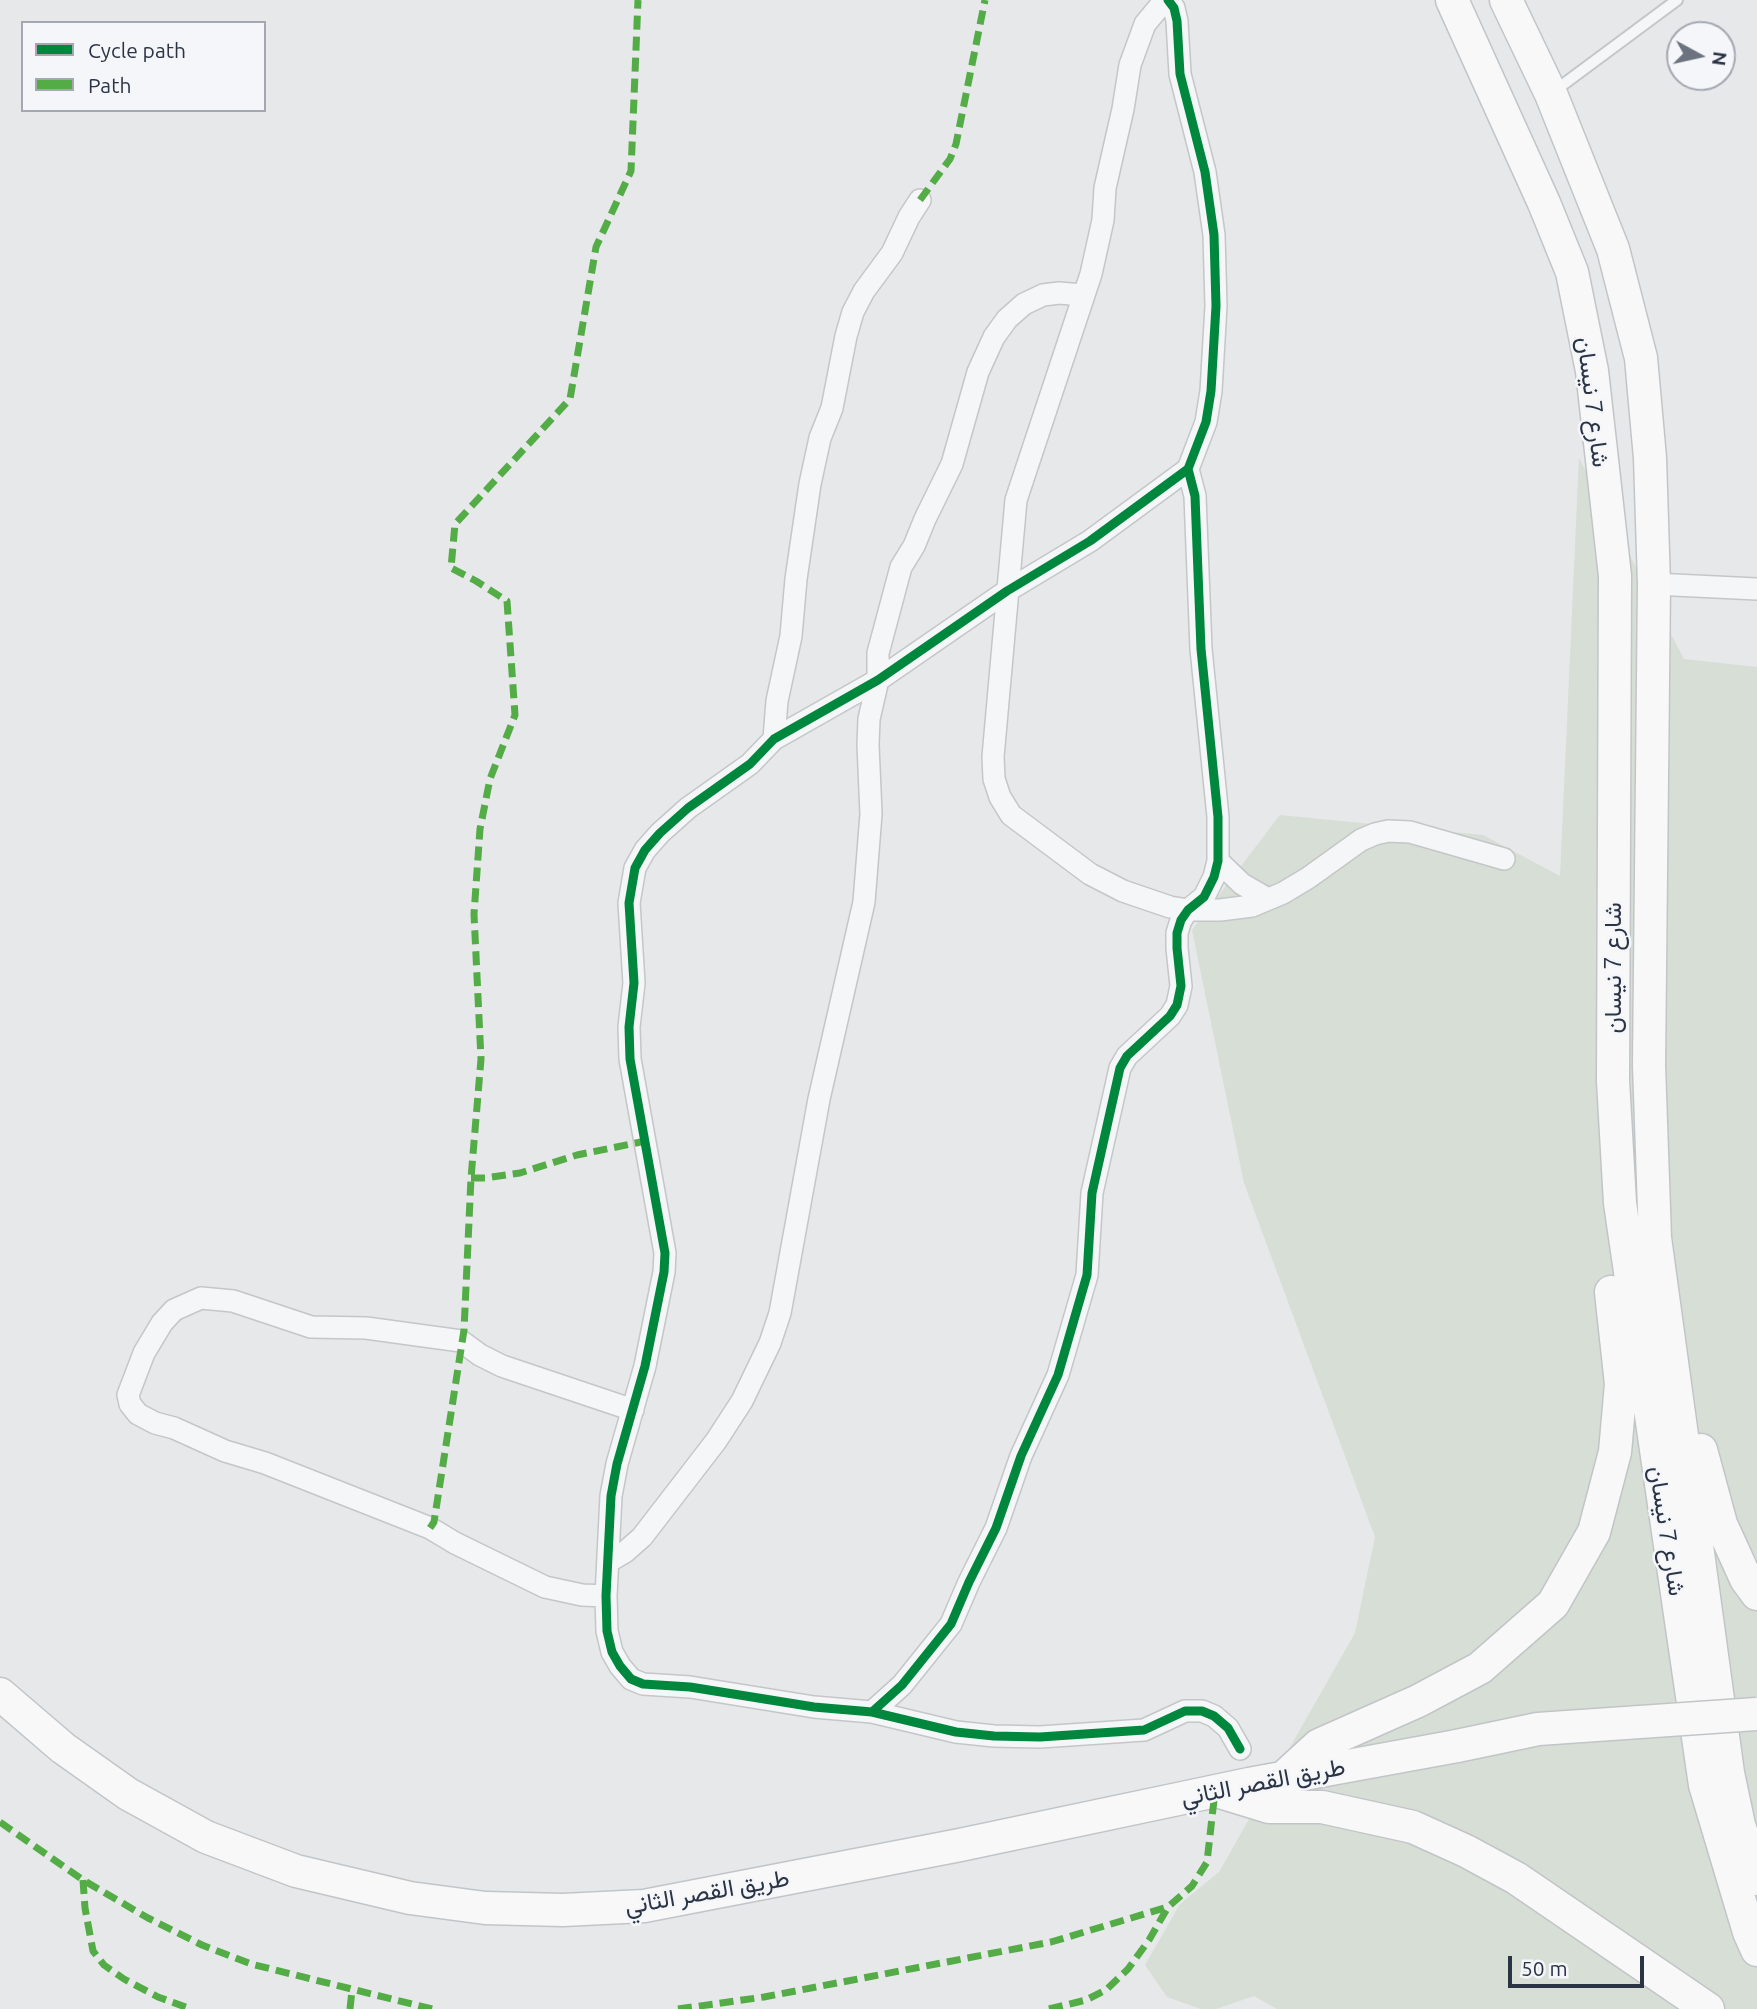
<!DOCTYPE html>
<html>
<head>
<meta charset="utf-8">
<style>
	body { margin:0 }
	#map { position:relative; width:1757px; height:2009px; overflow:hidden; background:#e6e8ea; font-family:Ubuntu,sans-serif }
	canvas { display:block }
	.legend { position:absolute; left:21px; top:21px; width:245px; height:91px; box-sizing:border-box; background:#f4f6f9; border:2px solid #a4a8b1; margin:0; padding:9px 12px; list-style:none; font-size:21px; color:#2b3445 }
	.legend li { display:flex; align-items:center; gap:14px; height:35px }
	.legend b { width:35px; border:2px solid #a4a8b1 }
	.north { position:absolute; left:1666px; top:21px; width:70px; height:70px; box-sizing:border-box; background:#f4f6f9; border:2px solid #a4a8b1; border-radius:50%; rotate:98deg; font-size:19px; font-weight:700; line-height:28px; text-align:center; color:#2b3445 }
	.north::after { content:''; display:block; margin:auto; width:24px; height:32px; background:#6c737f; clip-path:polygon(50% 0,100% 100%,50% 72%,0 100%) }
	.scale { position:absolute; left:1508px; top:1956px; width:136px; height:32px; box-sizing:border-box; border:4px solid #2b3445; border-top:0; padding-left:9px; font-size:21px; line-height:24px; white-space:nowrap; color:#2b3445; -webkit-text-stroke:5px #f4f6f9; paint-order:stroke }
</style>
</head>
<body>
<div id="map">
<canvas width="1757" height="2009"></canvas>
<ul class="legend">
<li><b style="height:9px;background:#00873e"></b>Cycle path</li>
<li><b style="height:9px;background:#54ac47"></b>Path</li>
</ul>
<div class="north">N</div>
<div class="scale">50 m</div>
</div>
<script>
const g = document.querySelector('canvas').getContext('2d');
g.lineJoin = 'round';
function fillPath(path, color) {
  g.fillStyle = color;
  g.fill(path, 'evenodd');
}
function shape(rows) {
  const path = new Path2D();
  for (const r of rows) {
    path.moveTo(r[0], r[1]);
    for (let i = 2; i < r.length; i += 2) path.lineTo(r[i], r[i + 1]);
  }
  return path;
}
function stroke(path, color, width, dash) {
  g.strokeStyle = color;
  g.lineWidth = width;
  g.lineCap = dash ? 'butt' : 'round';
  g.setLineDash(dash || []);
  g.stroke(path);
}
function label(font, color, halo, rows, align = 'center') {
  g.font = font + ' Ubuntu,Vazirmatn,sans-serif';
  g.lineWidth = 5;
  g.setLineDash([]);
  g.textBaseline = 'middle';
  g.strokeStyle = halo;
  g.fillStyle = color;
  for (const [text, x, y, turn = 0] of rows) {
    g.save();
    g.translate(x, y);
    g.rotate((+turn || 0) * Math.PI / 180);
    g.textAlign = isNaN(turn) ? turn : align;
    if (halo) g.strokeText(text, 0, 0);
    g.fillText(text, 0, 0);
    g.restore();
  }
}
fillPath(shape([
	[1579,458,1684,659,1757,667,1757,2009,1277,2009,1254,1996,1216,2009,1201,2009,1167,1997,1145,1965,1180,1904,1219,1872,1355,1633,1375,1537,1244,1183,1192,930,1280,815,1483,835,1560,876]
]), '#d6ded6');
const lane = shape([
	[1553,92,1677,0]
]);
const street = shape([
	[1165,0,1145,24,1130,65,1123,109,1105,188,1103,220,1091,274,1016,500,993,757,994,779,1000,797,1011,815,1090,874,1123,891,1170,907,1188,910,1220,910,1252,906,1283,893,1308,878,1361,840,1375,834,1388,831,1410,832,1504,859],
	[1168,0,1174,8,1177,21,1180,74,1205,172,1214,235,1216,306,1211,391,1206,422,1188,469,1090,541,1007,591,878,680,774,739,750,764,688,808,660,833,645,850,635,868,629,903,634,983,629,1027,630,1059,665,1253,664,1272,645,1366,617,1464,611,1496,606,1596,607,1631,612,1652,620,1666,631,1679,643,1684,690,1687,814,1707,872,1712,956,1732,994,1736,1040,1737,1144,1730,1185,1711,1202,1711,1214,1716,1228,1728,1240,1749],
	[1654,584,1757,589],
	[774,739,777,701,791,636,796,579,810,484,820,438,832,408,846,336,853,312,864,291,892,253,909,217,920,200],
	[1218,861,1242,884,1268,899],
	[608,1562,625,1552,642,1537,716,1441,742,1401,770,1343,780,1313,819,1099,864,902,871,814,868,745,869,719,878,680,878,653,901,567,914,546,925,519,952,464,978,372,994,337,1007,319,1024,304,1043,295,1059,293,1083,295],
	[606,1596,582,1595,545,1587,455,1543,430,1528,265,1463,225,1451,174,1428,155,1423,138,1414,130,1404,128,1395,144,1353,162,1323,174,1310,201,1298,233,1301,311,1327,366,1328,461,1341,480,1355,502,1366,633,1410],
	[872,1712,902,1685,951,1624,969,1582,996,1528,1021,1456,1058,1375,1087,1275,1092,1193,1120,1068,1127,1056,1170,1016,1177,1005,1181,986,1177,948,1177,933,1181,920,1188,910,1204,897,1214,877,1218,861,1218,817,1201,649,1195,496,1188,469]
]);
const primary = shape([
	[1452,0,1544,203,1572,272,1592,371,1615,576,1613,1081,1620,1203,1705,1785,1749,1932,1757,1950],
	[1506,0,1551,94,1613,249,1641,358,1650,458,1654,584,1649,1065,1655,1238,1728,1773,1739,1825,1757,1879],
	[1701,1450,1721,1524,1746,1579,1757,1594],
	[0,1694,63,1748,128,1794,206,1837,296,1871,410,1898,485,1908,563,1910,644,1906,960,1845,1249,1784,1457,1746],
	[1283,1778,1319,1745,1418,1701,1480,1668,1553,1604,1594,1532,1615,1452,1621,1384,1611,1292],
	[1220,1792,1269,1807,1322,1807,1413,1827,1466,1851,1516,1878,1708,2009]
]);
stroke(lane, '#c4c6c8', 14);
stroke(street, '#c4c6c8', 24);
stroke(primary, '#c2c5c8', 35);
stroke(lane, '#f5f6f7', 10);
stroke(street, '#f5f6f7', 21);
stroke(primary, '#f8f8f8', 32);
const primaryBridge = shape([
	[1457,1746,1538,1729,1757,1714]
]);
stroke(primaryBridge, '#c2c5c8', 35, []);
stroke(primaryBridge, '#f8f8f8', 32);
stroke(shape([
	[920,200,950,159,956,144,985,0],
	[471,1178,485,1178,520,1173,577,1155,646,1141],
	[430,1528,434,1522,464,1330,471,1178,481,1059,474,914,480,829,490,779,515,715,507,601,476,581,451,568,455,524,570,399,596,247,631,171,638,0],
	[0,1822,83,1880,148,1918,202,1945,251,1964,432,2009],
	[83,1880,85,1908,93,1951,104,1965,124,1979,158,1997,191,2009],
	[350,2009,352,1990],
	[678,2009,764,1997,1051,1942,1168,1907],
	[1049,2009,1086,2000,1106,1990,1128,1969,1149,1940,1168,1907,1192,1886,1207,1862,1215,1791]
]), '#54ac47', 7, [14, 7]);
stroke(shape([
	[1168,0,1174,8,1177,21,1180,74,1205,172,1214,235,1216,306,1211,391,1206,422,1188,469,1090,541,1007,591,878,680,774,739,750,764,688,808,660,833,645,850,635,868,629,903,634,983,629,1027,630,1059,665,1253,664,1272,645,1366,617,1464,611,1496,606,1596,607,1631,612,1652,620,1666,631,1679,643,1684,690,1687,814,1707,872,1712,956,1732,994,1736,1040,1737,1144,1730,1185,1711,1202,1711,1214,1716,1228,1728,1240,1749],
	[872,1712,902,1685,951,1624,969,1582,996,1528,1021,1456,1058,1375,1087,1275,1092,1193,1120,1068,1127,1056,1170,1016,1177,1005,1181,986,1177,948,1177,933,1181,920,1188,910,1204,897,1214,877,1218,861,1218,817,1201,649,1195,496,1188,469]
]), '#00873e', 9);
label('24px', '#2b3445', '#f4f6f9', [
	["شارع 7 نيسان",1593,402,83],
	["شارع 7 نيسان",1613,968,-90],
	["شارع 7 نيسان",1667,1531,81],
	["طريق القصر الثاني",1263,1782,-11],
	["طريق القصر الثاني",707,1892,-10]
]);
</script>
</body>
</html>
